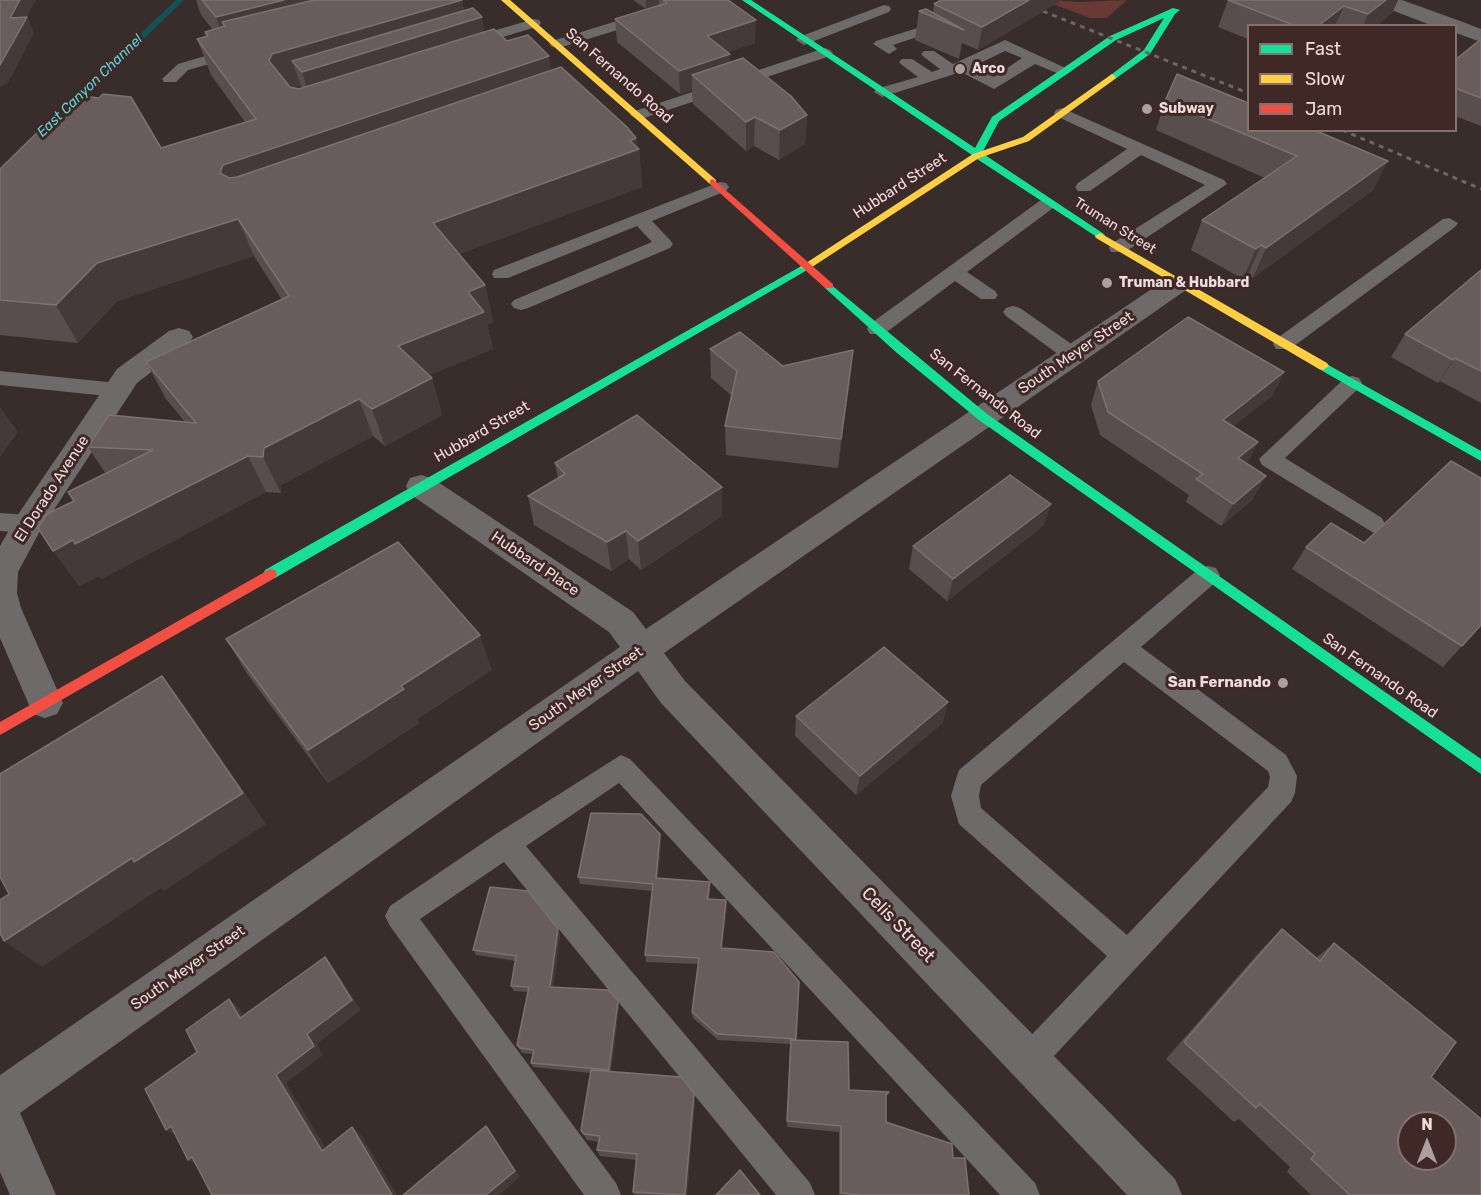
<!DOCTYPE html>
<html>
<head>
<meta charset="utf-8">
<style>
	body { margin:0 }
	#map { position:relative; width:1481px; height:1195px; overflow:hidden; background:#392d2c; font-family:Rubik,sans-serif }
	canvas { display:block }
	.legend { position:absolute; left:1247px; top:24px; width:210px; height:108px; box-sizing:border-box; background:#3f2826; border:2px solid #84706e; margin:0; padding:8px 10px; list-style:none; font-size:18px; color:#ecdddb }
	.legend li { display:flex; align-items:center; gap:12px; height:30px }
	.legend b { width:30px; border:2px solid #84706e }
	.north { position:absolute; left:1397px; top:1111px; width:60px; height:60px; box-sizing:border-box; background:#3f2826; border:2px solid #84706e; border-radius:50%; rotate:0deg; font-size:16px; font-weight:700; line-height:24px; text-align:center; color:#ecdddb }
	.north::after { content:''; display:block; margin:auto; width:21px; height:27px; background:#ad9f9e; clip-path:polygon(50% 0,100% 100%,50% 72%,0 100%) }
</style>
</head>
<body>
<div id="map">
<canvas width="1481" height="1195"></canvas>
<ul class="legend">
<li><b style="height:8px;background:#16e098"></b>Fast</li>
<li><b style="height:8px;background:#ffcf43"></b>Slow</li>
<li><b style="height:8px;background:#f24e42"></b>Jam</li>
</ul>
<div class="north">N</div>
</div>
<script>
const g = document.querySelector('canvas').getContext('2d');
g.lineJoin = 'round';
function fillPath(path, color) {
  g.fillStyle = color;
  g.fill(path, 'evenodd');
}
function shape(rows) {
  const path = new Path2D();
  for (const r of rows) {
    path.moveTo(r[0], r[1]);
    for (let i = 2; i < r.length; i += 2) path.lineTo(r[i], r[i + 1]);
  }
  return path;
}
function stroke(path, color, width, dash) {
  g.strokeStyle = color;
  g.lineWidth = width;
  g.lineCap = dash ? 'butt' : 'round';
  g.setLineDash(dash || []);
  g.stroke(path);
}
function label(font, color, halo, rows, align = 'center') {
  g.font = font + ' Rubik,sans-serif';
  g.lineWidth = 6;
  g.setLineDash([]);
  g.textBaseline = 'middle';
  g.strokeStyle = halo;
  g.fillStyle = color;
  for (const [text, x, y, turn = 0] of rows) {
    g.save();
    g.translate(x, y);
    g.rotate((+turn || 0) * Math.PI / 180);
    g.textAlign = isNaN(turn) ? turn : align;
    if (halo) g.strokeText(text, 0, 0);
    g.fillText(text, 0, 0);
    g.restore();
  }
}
fillPath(shape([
	[1043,0,1080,2,1127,0,1107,18,1090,18]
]), '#693936');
fillPath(shape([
	[176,0,184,0,45,134,39,134,39,130,176,0]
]), '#135257');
fillPath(shape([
	[685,0,707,0,705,3,562,47,552,47,549,44,552,41,685,0],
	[884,5,889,6,891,9,889,12,809,43,804,45,796,40,799,37,884,5],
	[534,19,539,20,541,23,539,26,467,48,459,43,462,40,534,19],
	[924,26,953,41,945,46,923,35,893,45,897,49,889,54,873,44,876,41,924,26],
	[1005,40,1072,71,1064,76,1035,64,994,89,961,72,882,97,874,92,876,89,918,77,902,65,899,62,902,59,912,59,932,72,940,69,924,57,921,54,924,51,934,51,953,64,1005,40],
	[1005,51,1022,58,994,77,974,66,1005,51],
	[236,47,241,49,244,52,241,55,188,70,176,82,164,82,162,79,178,64,236,47],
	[825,48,830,50,833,53,830,56,638,120,630,115,632,112,825,48],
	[1062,108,1224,180,1227,184,1125,252,1111,252,1109,248,1111,244,1205,185,1141,155,1090,191,1078,191,1075,187,1078,183,1127,149,1056,116,1054,113,1056,110,1062,108],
	[720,182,726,183,729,187,726,191,652,221,670,240,673,244,670,248,528,308,521,310,514,308,511,304,514,300,652,242,637,226,508,278,494,278,492,274,494,270,720,182],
	[1047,199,1053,200,1056,204,1053,208,967,272,995,291,998,295,995,299,981,299,955,281,884,334,870,334,867,329,870,324,1041,200,1047,199],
	[1449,218,1458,223,1455,227,1290,349,1276,349,1273,344,1276,339,1443,219,1449,218],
	[1013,306,1020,308,1080,350,1083,355,1080,360,1066,360,1006,316,1003,312,1006,308,1013,306],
	[0,371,117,383,124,385,127,390,124,395,117,397,0,385,0,371],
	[1352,376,1359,378,1362,383,1359,388,1285,458,1382,518,1385,524,1382,530,1374,533,1262,465,1259,459,1345,378,1352,376],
	[0,513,28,515,36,518,39,524,36,530,28,533,0,531,0,513],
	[1208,566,1216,568,1220,575,1216,582,1141,647,1286,755,1297,776,1295,793,1291,802,1040,1071,1029,1076,1018,1071,1013,1060,1018,1049,1107,956,959,824,951,796,956,779,959,770,1200,568,1208,566],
	[1124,662,1268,771,1270,777,1268,787,1127,935,981,808,979,796,981,785,1124,662],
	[621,755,630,759,1035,1183,1040,1195,1000,1195,619,783,526,846,810,1183,815,1195,776,1195,504,862,420,919,616,1183,621,1195,584,1195,390,926,385,916,390,906,496,834,621,755]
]), '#6f6a6a');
fillPath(shape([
	[1373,0,1402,0,1463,22,1481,29,1481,42,1456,33,1456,26,1433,26,1376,4,1373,0],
	[1177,276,1186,278,1190,284,1186,290,664,653,685,681,1175,1179,1182,1195,1127,1195,661,703,638,671,20,1113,56,1195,10,1195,0,1172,0,1075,620,647,609,632,410,494,406,486,410,478,421,475,432,478,633,612,646,629,1168,278,1177,276],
	[179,328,189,331,193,337,189,343,137,383,40,531,18,572,17,593,21,608,63,703,57,714,45,718,33,714,0,638,0,546,17,516,117,369,169,331,179,328]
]), '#6f6a6a');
fillPath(shape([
	[742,0,751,0,975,148,992,117,1110,36,1173,8,1180,10,1175,14,1150,54,1115,79,1108,77,1144,50,1164,18,1116,40,999,121,982,153,1104,234,1105,236,1100,239,977,159,973,158,972,155,742,0],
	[805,264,810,267,809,269,275,578,265,578,263,574,265,570,805,264],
	[829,283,987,414,1481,759,1481,774,979,420,897,353,825,288,825,284,829,283],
	[1323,362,1481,451,1481,461,1319,369,1317,366,1323,362]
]), '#16e098');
fillPath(shape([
	[501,0,510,0,716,180,716,184,710,184,501,0],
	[1112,74,1116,77,1115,79,1029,141,979,158,809,269,805,270,800,267,973,154,1023,137,1112,74],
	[1100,233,1327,363,1329,366,1323,370,1319,369,1096,238,1095,236,1100,233]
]), '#ffcf43');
fillPath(shape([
	[713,179,833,284,833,288,825,288,710,184,710,180,713,179],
	[270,569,275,570,277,574,275,578,0,735,0,722,270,569]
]), '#f24e42');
stroke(shape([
	[1015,0,1248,93],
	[1342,130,1481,189]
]), '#6d6464', 3, [5, 5]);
fillPath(shape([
	[196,0,462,0,464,11,485,32,507,41,551,70,636,138,637,147,639,149,642,187,459,254,485,285,493,322,487,325,493,349,429,375,432,378,442,415,385,446,373,436,281,485,281,493,266,492,101,579,99,576,79,586,74,501,106,474,88,447,185,422,166,399,146,362,282,300,254,256,117,301,78,343,0,335,0,169,161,148,245,122,211,75,197,39,206,36,205,32,213,30,201,15],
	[301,86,301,89,299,89,294,88],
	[633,0,728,0,755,43,727,52,730,54,730,63,807,115,805,144,779,160,754,146,746,151,693,104,692,90,680,94,617,42,615,19,646,9],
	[1062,0,978,50,962,43,959,59,915,40,919,11,933,13,934,4],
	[1228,0,1398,0,1392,13,1376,26,1248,26,1248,39,1218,27],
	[1481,39,1481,126,1455,116,1455,60],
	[1177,74,1373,190,1253,278,1248,275,1243,279,1191,250,1202,220,1265,178,1156,130,1165,101],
	[1481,270,1481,403,1440,381,1438,383,1391,357,1405,334],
	[710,349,783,366,853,350,850,380,838,468,726,455,725,426,732,396,711,378],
	[1284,372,1272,396,1233,426,1247,464,1253,499,1221,526,1186,502,1189,495,1100,435,1091,405,1098,381],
	[555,463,722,487,722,516,641,570,629,559,611,571,534,525,528,496,558,479],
	[1051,504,1043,526,947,601,909,569,913,546],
	[1364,543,1462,646,1443,667,1292,569,1306,547],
	[226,639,492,670,417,719,419,723,328,783,248,675],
	[796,716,943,723,856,795,795,736],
	[660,834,661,841,658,878,710,882,710,890,709,899,726,900,727,907,722,948,796,1040,849,1090,887,1098,886,1099,886,1122,953,1158,969,1195,839,1195,839,1132,787,1127,790,1044,718,1040,693,1018,692,1012,698,964,646,962,645,955,652,891,580,884,578,877],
	[558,929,560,935,553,987,618,1001,619,1006,611,1071,695,1100,687,1195,634,1195,633,1192,637,1160,600,1156,597,1150,599,1142,587,1140,581,1130,591,1073,533,1067,531,1063,533,1054,522,1053,517,1045,528,992,514,991,511,986,516,961,476,955,473,950],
	[1282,929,1316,958,1334,943,1431,1077,1481,1195,1311,1195,1287,1172,1290,1167,1239,1119,1234,1122,1166,1059,1261,950]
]), '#584e4d');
fillPath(shape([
	[20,0,36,0,27,17,34,33,8,83,0,87,0,65,10,18],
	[284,0,413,0,225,26,222,22,231,46,227,48,216,17],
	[462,0,466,22,482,17,489,55,314,110,302,72,292,61,301,86,284,91,269,61,272,54],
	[646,0,659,0,659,6,646,9],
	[1029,0,1062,0,978,50,982,27],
	[1386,0,1398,0,1392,13,1376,26,1363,26,1368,14],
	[1344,6,1335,26,1318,26],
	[756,20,755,43,708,59,707,36],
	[730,54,730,77,692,75,692,90,680,94,679,71],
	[549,56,554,92,235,210,220,173,223,165],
	[807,115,805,144,779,160,780,130],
	[755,117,754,146,746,151,746,122],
	[636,138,637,150,639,149,642,187,443,260,433,223],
	[1388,161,1373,190,1253,278,1266,248],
	[238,219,254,256,117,301,78,343,56,305,97,263],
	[1261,245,1248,275,1243,279,1256,249],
	[485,285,493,322,487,325,493,349,410,383,398,346,468,292],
	[853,350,850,380,838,468,841,439],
	[1455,358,1440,381,1438,383,1453,360],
	[1284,372,1272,396,1212,443,1223,420],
	[432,378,442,415,385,446,372,409],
	[359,399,373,436,281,485,281,493,263,457,264,448],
	[0,407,18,432,0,457],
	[1258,442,1247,465,1238,458],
	[248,456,266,492,101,579,99,576,79,586,53,551],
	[1266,476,1253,499,1221,526,1233,504],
	[722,487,722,516,641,570,638,541],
	[1051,504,1043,526,947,601,953,579],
	[626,531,629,559,611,571,607,542],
	[480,635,492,670,417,719,419,723,328,783,308,750,401,686],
	[162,676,188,710,266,824,164,891,161,888,42,967,4,941],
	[948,702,943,723,856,795,860,776],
	[660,834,661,841,657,885,656,878],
	[726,900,727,907,721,955,721,948],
	[558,929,560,935,552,992,550,987],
	[325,957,334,968,361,1010,317,1044,323,1055,286,1083,332,1158,322,1151,276,1075,307,1034],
	[229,999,240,1009,251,1028,240,1018],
	[618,1001,619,1006,611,1075,609,1070],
	[694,1093,695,1100,687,1195,685,1195],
	[171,1126,180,1138,166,1130],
	[486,1126,520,1177,499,1195,486,1195],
	[352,1127,361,1135,397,1195,392,1195],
	[192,1157,202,1167,188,1160]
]), '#453a39');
const building = shape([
	[0,0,20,0,10,18,27,17,0,65,0,0],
	[202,0,284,0,216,17,202,0],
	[314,0,462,0,272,54,269,61,290,87,299,89,494,29,507,41,528,35,549,56,223,165,220,173,229,178,237,177,561,67,627,127,636,138,630,141,639,149,433,223,485,285,468,292,484,312,398,346,432,378,372,409,359,399,264,448,263,457,248,456,75,544,73,540,53,551,38,528,47,514,74,501,68,492,153,450,88,447,109,415,196,423,146,362,289,296,238,219,97,263,56,305,0,300,0,169,50,120,57,121,82,96,99,98,103,94,131,97,161,148,256,119,197,39,208,36,205,32,225,26,222,22,314,0],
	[663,0,728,0,756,20,707,36,730,54,679,71,615,19,667,3,663,0],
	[941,0,1029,0,982,27,934,4,941,0],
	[1228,0,1386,0,1368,14,1344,6,1318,26,1296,26,1228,0],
	[473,8,482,17,302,72,292,61,473,8],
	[926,9,964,30,919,11,926,9],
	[1481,39,1481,98,1455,88,1455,60,1481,39],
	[743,58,791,96,807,115,780,130,755,117,746,122,692,75,743,58],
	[1177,74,1248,103,1248,130,1314,130,1388,161,1266,248,1261,245,1256,249,1202,220,1297,156,1165,101,1177,74],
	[1481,270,1481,371,1455,358,1453,360,1405,334,1481,270],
	[1188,317,1284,372,1223,420,1258,442,1238,458,1266,476,1233,504,1196,479,1203,474,1108,412,1098,381,1188,317],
	[740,332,783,366,853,350,841,439,725,426,737,371,710,349,740,332],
	[637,415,722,487,638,541,626,531,607,542,528,496,565,474,555,463,637,415],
	[1451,461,1481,478,1481,625,1462,646,1306,547,1331,523,1364,543,1451,461],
	[1010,475,1051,504,953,579,913,546,1010,475],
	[398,542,480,635,401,686,404,689,308,750,226,639,398,542],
	[884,647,948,702,860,776,796,716,884,647],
	[162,676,243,793,134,862,132,858,4,941,0,933,0,900,9,894,0,877,0,774,162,676],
	[591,813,641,814,660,834,656,878,710,882,707,899,726,900,721,948,774,952,799,982,796,1039,717,1034,692,1012,699,958,645,955,653,884,578,877,591,813],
	[490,887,528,891,558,929,550,987,608,990,618,1001,609,1070,531,1063,534,1050,520,1048,517,1045,529,987,511,986,516,956,473,950,490,887],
	[1282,929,1320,961,1334,943,1456,1042,1431,1077,1481,1119,1481,1195,1350,1195,1311,1159,1315,1154,1260,1104,1256,1108,1184,1042,1282,929],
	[1409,1123,1445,1123,1445,1159,1409,1159,1409,1123],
	[325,957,352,1000,307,1034,314,1046,276,1075,322,1151,352,1127,392,1195,212,1195,192,1157,188,1160,171,1126,166,1130,145,1089,197,1052,186,1030,229,999,240,1018,325,957],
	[791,1040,848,1042,849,1090,889,1092,886,1095,886,1122,952,1144,953,1158,965,1158,969,1195,861,1195,841,1193,841,1126,787,1121,791,1040],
	[591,1070,681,1077,694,1093,685,1195,633,1192,637,1154,597,1150,600,1136,584,1134,581,1130,591,1070],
	[486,1126,515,1171,486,1195,403,1195,486,1126],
	[740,1170,760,1195,716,1195,740,1170]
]);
fillPath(building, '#685d5c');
stroke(building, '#7d7170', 1.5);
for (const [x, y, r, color] of [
	[960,69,6,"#ad9f9e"],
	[1147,109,6,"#ad9f9e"],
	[1107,283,6,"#ad9f9e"],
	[1283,683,6,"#ad9f9e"]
]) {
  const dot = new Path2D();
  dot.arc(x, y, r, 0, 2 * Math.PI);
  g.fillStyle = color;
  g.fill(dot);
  stroke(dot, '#3f2826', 2);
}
label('bold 14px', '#ecdddb', '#3f2826', [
	["Arco",972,69],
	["Subway",1159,109],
	["Truman & Hubbard",1119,283]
], 'left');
label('italic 14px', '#58d7e1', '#3f2826', [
	["East Canyon Channel",90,86,-44]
]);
label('14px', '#ecdddb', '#3f2826', [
	["Truman Street",1115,226,32]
]);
label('15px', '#ecdddb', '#3f2826', [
	["San Fernando Road",619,76,41],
	["Hubbard Street",900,186,-33],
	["South Meyer Street",1076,353,-34],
	["San Fernando Road",985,394,38],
	["Hubbard Street",482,432,-30],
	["El Dorado Avenue",52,489,-57],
	["Hubbard Place",535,564,34],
	["San Fernando Road",1380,676,35],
	["South Meyer Street",586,689,-35],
	["South Meyer Street",188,968,-35]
]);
label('bold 15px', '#ecdddb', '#3f2826', [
	["San Fernando",1271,683]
], 'right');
label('18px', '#ecdddb', '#3f2826', [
	["Celis Street",898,925,46]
]);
</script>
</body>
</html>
